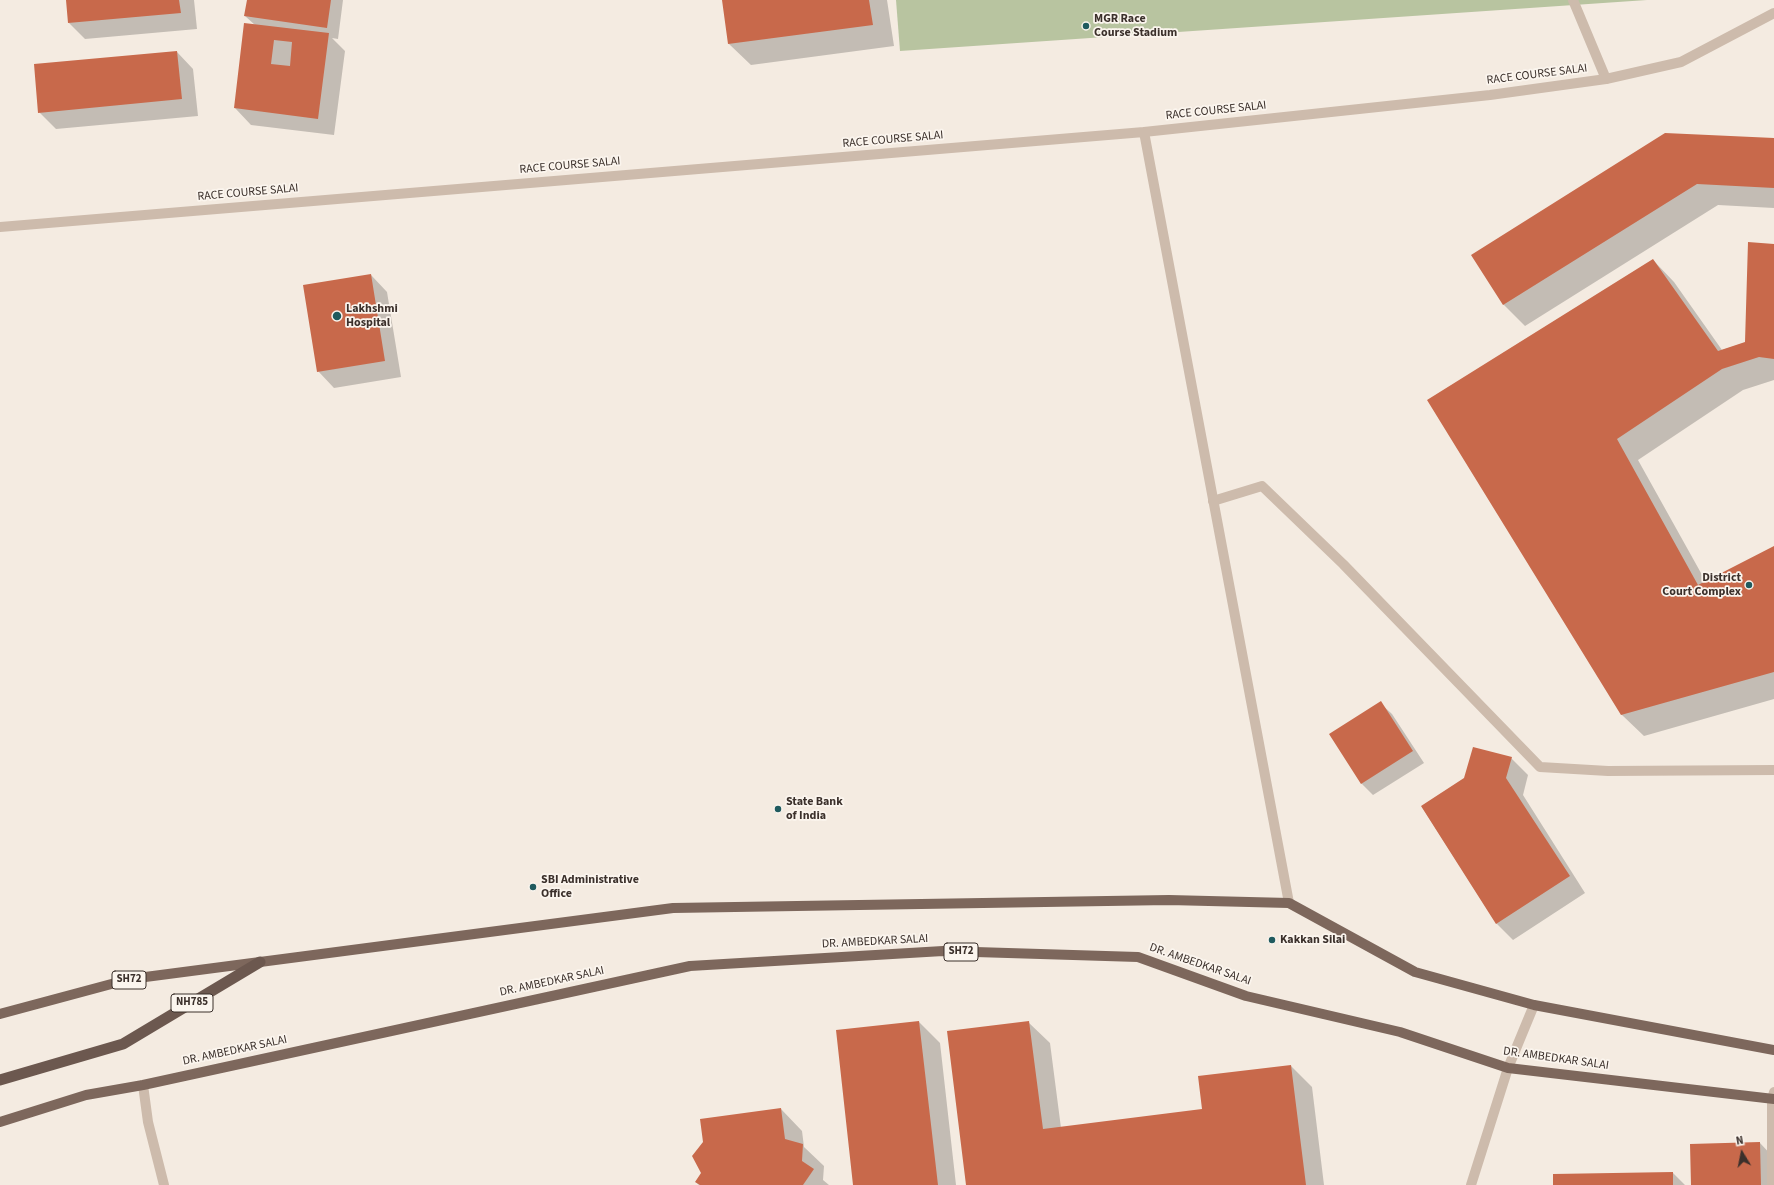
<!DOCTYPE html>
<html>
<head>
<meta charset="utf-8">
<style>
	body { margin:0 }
	#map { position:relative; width:1774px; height:1185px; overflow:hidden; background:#f4ebe1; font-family:"Source Sans 3",sans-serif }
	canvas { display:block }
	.north { position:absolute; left:1722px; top:1133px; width:40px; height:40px; -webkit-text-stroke:3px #fbf5ee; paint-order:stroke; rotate:350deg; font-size:11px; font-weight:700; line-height:16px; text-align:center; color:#3b302b }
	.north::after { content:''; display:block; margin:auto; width:14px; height:18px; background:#3b302b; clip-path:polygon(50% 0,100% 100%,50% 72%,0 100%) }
</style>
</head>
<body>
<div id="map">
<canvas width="1774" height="1185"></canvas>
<div class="north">N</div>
</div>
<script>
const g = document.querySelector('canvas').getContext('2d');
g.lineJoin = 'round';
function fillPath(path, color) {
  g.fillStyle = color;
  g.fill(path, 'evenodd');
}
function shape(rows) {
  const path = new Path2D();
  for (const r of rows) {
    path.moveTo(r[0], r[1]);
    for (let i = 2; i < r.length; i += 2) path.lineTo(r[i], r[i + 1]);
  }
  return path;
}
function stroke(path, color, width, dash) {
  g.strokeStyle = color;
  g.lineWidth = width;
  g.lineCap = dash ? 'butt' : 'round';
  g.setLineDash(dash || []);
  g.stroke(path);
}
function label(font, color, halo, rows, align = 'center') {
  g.font = font + ' "Source Sans 3",sans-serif';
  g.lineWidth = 3.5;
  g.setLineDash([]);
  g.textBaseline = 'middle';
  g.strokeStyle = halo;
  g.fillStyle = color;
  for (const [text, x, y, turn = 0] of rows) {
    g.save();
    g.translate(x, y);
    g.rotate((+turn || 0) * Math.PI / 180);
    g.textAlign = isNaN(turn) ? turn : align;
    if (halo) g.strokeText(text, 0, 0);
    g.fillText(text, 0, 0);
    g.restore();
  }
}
fillPath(shape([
	[896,0,1647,0,900,51]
]), '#b8c4a0');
fillPath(shape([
	[67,0,194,0,197,29,85,39,69,23],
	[248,0,343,0,338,39,332,38,345,51,334,135,251,125,235,108,255,25,245,16],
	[723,0,887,0,894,46,751,65,729,44],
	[177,52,193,69,198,116,56,129,39,112],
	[1774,139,1774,208,1718,205,1525,326,1504,305,1472,255],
	[1774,245,1774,380,1743,390,1638,460,1706,582,1774,547,1774,699,1644,736,1622,715,1429,401,1653,260,1674,282,1722,350,1746,343],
	[371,275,387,292,401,377,334,388,318,371],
	[1380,703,1392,714,1424,763,1373,795,1362,784,1331,734],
	[1511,758,1528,775,1523,795,1585,893,1513,940,1496,923,1422,807],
	[919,1022,940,1043,956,1185,854,1185],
	[1028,1022,1050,1043,1061,1128,1203,1110,1291,1066,1312,1087,1324,1185,967,1185],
	[781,1109,802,1131,804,1147,824,1166,823,1180,829,1185,699,1185,696,1182],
	[1760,1143,1774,1158,1774,1185,1692,1185],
	[1673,1173,1685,1185,1554,1185]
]), '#0003');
fillPath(shape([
	[66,0,179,0,181,13,68,23],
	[247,0,331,0,327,28,244,16],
	[722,0,869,0,873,25,728,44],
	[244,23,329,33,318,119,234,108],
	[274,40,292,42,290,66,271,64],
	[177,51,182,99,38,113,34,64],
	[1665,133,1774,138,1774,188,1697,184,1503,305,1471,255],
	[1748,242,1774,244,1774,359,1759,357,1722,369,1617,439,1698,585,1774,546,1774,672,1621,715,1427,400,1653,259,1718,351,1745,342],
	[371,274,385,361,317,372,303,285],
	[1381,701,1413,751,1361,784,1329,734],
	[1473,747,1512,757,1506,778,1570,876,1496,924,1421,806,1464,778],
	[919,1021,938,1185,853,1185,836,1030],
	[1029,1021,1043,1129,1202,1109,1198,1076,1291,1065,1306,1185,966,1185,947,1031],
	[781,1108,785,1139,803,1144,802,1161,814,1169,803,1185,700,1185,695,1182,701,1173,692,1156,703,1142,700,1119],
	[1760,1142,1761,1185,1691,1185,1690,1144],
	[1673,1172,1673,1185,1553,1185,1553,1174]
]), '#c8694b');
stroke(shape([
	[1573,0,1606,79],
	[143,1085,148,1122,164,1185]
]), '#cdbbac', 10);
stroke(shape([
	[1213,501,1262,486,1343,564,1540,767,1608,771,1774,770]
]), '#cdbbac', 10);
stroke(shape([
	[1772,1185,1772,1099,1774,1092]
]), '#cdbbac', 10);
stroke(shape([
	[1144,132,1289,903],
	[0,227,1144,132,1490,95,1606,79,1681,62,1774,13],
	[1471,1185,1508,1068,1534,1005]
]), '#cdbbac', 10);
stroke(shape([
	[0,1014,130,979,673,908,1169,900,1289,903,1415,972,1534,1005,1774,1050],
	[0,1122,86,1095,143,1085,690,966,943,951,1138,957,1246,996,1400,1032,1508,1068,1774,1099]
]), '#7d675c', 10);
stroke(shape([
	[0,1080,123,1044,260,962]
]), '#6c584f', 11);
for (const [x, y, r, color] of [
	[1086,26,4,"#1f5a5e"],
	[337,316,5,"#1f5a5e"],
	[1749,585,4,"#1f5a5e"],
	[778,809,4,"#1f5a5e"],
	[533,887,4,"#1f5a5e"],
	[1272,940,4,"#1f5a5e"]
]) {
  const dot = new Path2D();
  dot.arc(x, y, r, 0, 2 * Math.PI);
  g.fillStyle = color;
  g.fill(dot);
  stroke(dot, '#fbf5ee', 1.5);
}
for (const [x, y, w] of [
	[961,952,34],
	[129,980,34],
	[192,1003,42]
]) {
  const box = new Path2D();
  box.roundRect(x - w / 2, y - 9, w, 18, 3);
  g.fillStyle = '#fbf5ee';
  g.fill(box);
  stroke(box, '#3b302b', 1);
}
label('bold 11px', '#3b302b', null, [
	["SH72",961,952],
	["SH72",129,980],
	["NH785",192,1003]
]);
label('bold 12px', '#3b302b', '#fbf5ee', [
	["MGR Race",1094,19],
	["Course Stadium",1094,33],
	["Lakhshmi",346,309],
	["Hospital",346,323],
	["District",1741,578,"right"],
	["Court Complex",1741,592,"right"],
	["State Bank",786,802],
	["of India",786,816],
	["SBI Administrative",541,880],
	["Office",541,894],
	["Kakkan Silai",1280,940]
], 'left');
label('12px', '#3b302b', '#fbf5ee', [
	["RACE COURSE SALAI",1537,75,-7],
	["RACE COURSE SALAI",1216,111,-6],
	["RACE COURSE SALAI",893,140,-5],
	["RACE COURSE SALAI",570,166,-5],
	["RACE COURSE SALAI",248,193,-5],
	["DR. AMBEDKAR SALAI",875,942,-3],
	["DR. AMBEDKAR SALAI",1200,965,19],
	["DR. AMBEDKAR SALAI",552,982,-12],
	["DR. AMBEDKAR SALAI",235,1051,-12],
	["DR. AMBEDKAR SALAI",1556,1059,8]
]);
</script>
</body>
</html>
